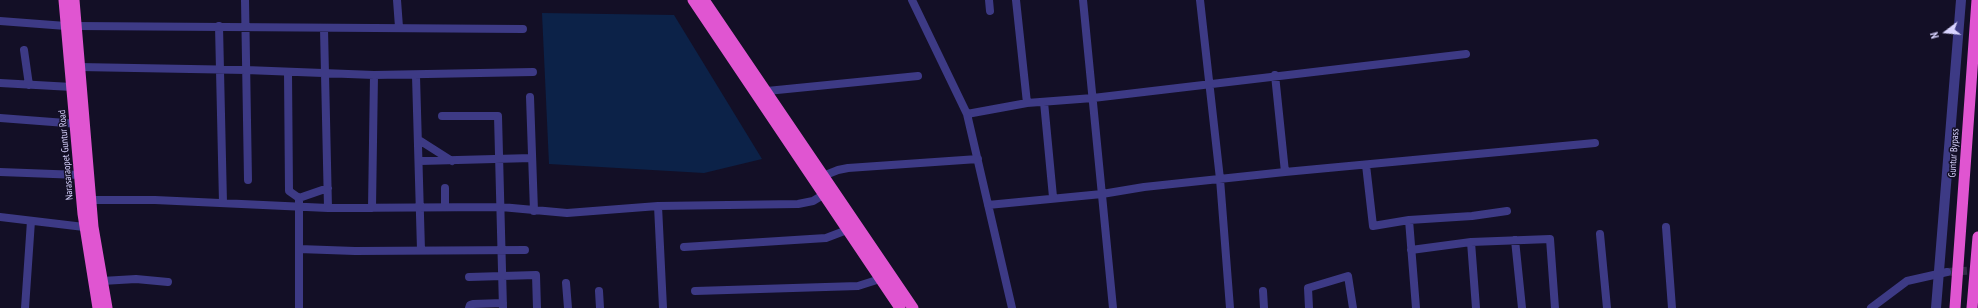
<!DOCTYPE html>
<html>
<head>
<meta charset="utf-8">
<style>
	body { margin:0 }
	#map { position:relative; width:1978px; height:308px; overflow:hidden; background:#130f26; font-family:"PT Sans Narrow",sans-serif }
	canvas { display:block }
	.north { position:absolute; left:1926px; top:12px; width:40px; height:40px; -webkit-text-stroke:3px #130f26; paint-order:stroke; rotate:254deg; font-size:11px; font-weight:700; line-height:16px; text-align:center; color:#d9d4ff }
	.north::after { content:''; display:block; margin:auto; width:14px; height:18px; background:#d9d4ff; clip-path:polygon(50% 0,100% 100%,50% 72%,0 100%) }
</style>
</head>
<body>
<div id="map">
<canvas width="1978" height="308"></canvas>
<div class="north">N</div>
</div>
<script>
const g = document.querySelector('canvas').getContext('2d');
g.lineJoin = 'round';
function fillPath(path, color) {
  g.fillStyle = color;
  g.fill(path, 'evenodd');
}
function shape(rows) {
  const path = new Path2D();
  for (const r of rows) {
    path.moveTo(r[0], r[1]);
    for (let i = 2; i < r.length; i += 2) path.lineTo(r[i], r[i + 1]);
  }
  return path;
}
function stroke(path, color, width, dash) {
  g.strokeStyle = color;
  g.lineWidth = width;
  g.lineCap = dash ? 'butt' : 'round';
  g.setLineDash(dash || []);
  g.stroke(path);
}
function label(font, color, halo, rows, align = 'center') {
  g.font = font + ' "PT Sans Narrow",sans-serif';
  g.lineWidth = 3;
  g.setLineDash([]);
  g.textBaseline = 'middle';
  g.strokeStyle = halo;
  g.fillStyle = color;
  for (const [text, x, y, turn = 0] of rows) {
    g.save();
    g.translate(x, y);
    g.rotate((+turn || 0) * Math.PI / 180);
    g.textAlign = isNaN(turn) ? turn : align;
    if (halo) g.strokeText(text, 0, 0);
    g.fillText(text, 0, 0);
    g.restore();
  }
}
fillPath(shape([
	[542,13,674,15,762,159,704,173,549,164]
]), '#0c2248');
stroke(shape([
	[1947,272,1978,270]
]), '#312d47', 8, [8, 4]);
stroke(shape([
	[245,0,248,180],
	[397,0,399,27],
	[912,0,967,114,1012,308],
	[989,0,990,11],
	[1016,0,1027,103],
	[1083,0,1113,308],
	[1200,0,1220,179,1230,308],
	[0,21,66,26],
	[76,26,523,29],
	[219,26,223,203],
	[324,29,328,208],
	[24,50,29,85],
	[79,67,246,70,374,75,533,72],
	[288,73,289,191,299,198,299,308],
	[1275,75,1285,172],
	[416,76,421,250],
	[0,83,72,87],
	[767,91,918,76],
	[530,97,534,211],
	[1044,102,1053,197],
	[967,114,1027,103,1093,98,1466,54],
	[442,116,498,116,503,308],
	[0,118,79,124],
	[419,140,452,161],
	[420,161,532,158],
	[1366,165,1373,226,1409,220,1472,216,1507,211],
	[0,172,80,175],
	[823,176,838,170,848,168,978,159],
	[299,198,328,188],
	[92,200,155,200,328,208,501,207,567,213,658,206,798,204,813,201,823,195],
	[988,205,1102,194,1144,187,1285,172,1595,143],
	[658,206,663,308],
	[445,207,445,188],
	[372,208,374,75],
	[0,217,84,227],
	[1409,220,1416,308],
	[1666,227,1672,308],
	[1600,234,1607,308],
	[1515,240,1522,308],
	[1471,242,1476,308],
	[684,247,826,238,847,230],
	[299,249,355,251,525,250],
	[1411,250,1471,242,1550,239,1555,308],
	[469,277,536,275,537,308],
	[102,281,136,279,168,282],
	[566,283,568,308],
	[599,291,600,308],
	[695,291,858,286,880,279],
	[1263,291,1264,308],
	[25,308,31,221],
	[469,308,470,305,473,304,503,303],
	[1309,308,1308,288,1348,276,1353,308],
	[1871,308,1907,281,1947,272]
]), '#3d3a85', 8);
stroke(shape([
	[1936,308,1961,0]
]), '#3d3a85', 10);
stroke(shape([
	[64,0,83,214,98,308],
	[74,0,93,227,107,308],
	[693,0,900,308],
	[704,0,913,308],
	[1955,308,1977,0],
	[1972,308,1978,237]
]), '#e055d1', 11);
label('10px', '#d9d4ff', '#130f26', [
	["Guntur Bypass",1954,153,-86],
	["Narasaraopet Guntur Road",66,155,-95]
]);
</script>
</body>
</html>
